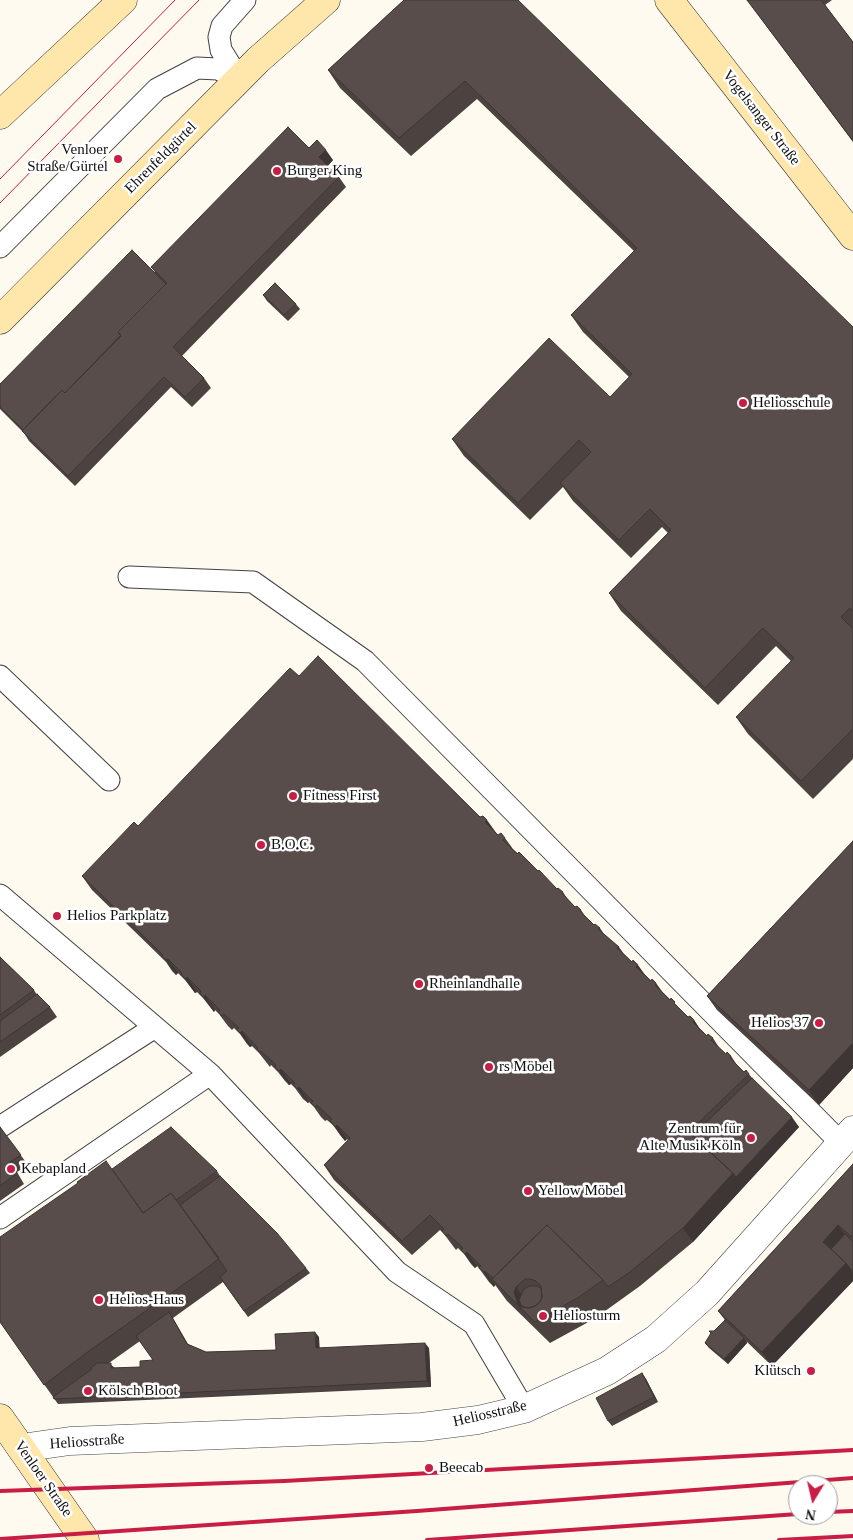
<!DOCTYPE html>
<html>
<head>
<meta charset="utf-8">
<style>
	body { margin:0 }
	#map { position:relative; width:853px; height:1540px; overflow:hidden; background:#fffaf0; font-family:Georgia,serif }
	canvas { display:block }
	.north { position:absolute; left:788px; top:1475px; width:50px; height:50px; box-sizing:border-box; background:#fff; border:1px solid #9f9f9f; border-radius:50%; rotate:189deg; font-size:14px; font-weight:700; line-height:20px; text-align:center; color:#0f0f0f }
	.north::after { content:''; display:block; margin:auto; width:18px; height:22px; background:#c81d44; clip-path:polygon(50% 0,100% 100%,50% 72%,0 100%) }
</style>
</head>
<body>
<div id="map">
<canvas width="853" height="1540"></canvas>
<div class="north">N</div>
</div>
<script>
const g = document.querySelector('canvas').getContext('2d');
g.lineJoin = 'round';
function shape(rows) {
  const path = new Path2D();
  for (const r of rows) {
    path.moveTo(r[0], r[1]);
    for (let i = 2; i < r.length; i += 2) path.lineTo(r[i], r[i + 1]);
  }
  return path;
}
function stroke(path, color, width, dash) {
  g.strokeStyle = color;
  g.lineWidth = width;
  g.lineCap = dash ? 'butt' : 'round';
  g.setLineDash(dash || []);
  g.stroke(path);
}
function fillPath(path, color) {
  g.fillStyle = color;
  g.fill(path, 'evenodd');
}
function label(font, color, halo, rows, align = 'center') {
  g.font = font + ' Georgia,serif';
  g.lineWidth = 5;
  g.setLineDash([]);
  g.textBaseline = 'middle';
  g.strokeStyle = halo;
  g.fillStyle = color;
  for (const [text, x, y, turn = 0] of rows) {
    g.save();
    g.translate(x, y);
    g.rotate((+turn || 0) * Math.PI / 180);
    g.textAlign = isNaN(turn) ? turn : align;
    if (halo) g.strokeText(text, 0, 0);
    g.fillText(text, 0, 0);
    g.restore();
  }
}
const lane = shape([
	[239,79,221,50,219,37,222,26,245,0],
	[0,247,157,89,197,68,218,69,239,79],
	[129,577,253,582,365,661,841,1143],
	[0,676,109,780],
	[0,895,210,1074,397,1272,474,1324,524,1409],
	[0,1127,155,1027],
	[0,1218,210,1074]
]);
const street = shape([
	[21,1448,70,1441,422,1427,478,1420,524,1409,607,1371,656,1339,707,1293,853,1130]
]);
const secondary = shape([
	[669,0,853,236],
	[0,115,123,0],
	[0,320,258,60,326,0],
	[0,1418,85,1540]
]);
stroke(lane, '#424242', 23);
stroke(street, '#424242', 29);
stroke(secondary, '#313131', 29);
stroke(lane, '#fff', 21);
stroke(street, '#fff', 28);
stroke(secondary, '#ffe7ab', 28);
stroke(shape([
	[0,179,175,0],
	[0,203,199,0]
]), '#c81d44', 1);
stroke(shape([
	[0,1491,284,1481,853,1450],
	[828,1512,853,1511],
	[0,1539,417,1511,853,1478],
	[427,1540,798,1514],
	[779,1540,853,1536]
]), '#c81d44', 4);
fillPath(shape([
	[404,0,853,327,853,759,813,799,748,734,736,717,791,661,776,646,718,705,621,611,609,593,668,533,662,527,631,558,573,501,563,487,530,520,464,456,452,439,610,397,629,377,583,332,571,315,634,251,477,99,411,156,340,88,328,70],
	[747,0,832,0,825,5,853,42,853,142],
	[309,148,333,160,328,166,339,177,346,187,182,356,204,378,211,388,192,407,171,387,75,486,29,441,24,433,0,409,0,384,155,272,151,267],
	[263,295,296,304,300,309,288,321,267,301],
	[299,676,498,835,505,838,513,849,557,889,563,892,568,900,575,907,581,910,587,919,594,925,600,928,604,934,619,947,624,954,688,1017,694,1020,701,1031,707,1036,713,1038,720,1049,726,1054,731,1056,739,1068,744,1072,749,1074,752,1078,799,1127,693,1242,640,1286,594,1319,550,1343,507,1301,496,1286,495,1285,494,1287,489,1282,481,1271,477,1266,475,1268,471,1264,464,1254,458,1248,456,1250,444,1234,440,1230,412,1255,334,1180,324,1165,348,1140,347,1139,345,1141,340,1135,333,1125,327,1120,325,1121,321,1117,314,1107,309,1102,308,1103,303,1099,295,1088,291,1084,289,1085,285,1081,278,1072,271,1065,270,1067,259,1053,252,1046,250,1047,247,1044,240,1034,234,1028,232,1030,228,1026,219,1014,215,1010,214,1012,203,998,197,992,195,993,185,980,178,973,176,975,172,971,166,962,92,890,82,876,138,826],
	[853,841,853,1068,819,1105,717,1010,707,996],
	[0,957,34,990,37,995,50,1007,57,1017,0,1057],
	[0,1127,28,1165,17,1172,24,1184,0,1201],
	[853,1164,853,1281,772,1366,747,1342,747,1343,728,1364,709,1348,705,1343,711,1334,709,1331,714,1331,725,1320,718,1311],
	[217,1171,220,1176,306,1268,310,1273,248,1317,223,1282,173,1318,188,1344,206,1352,276,1350,319,1337,319,1348,429,1348,431,1387,58,1404,0,1322],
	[140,1341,153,1360,140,1367,115,1368,109,1363],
	[642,1373,646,1379,658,1402,612,1426,608,1421]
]), '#4c4240');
fillPath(shape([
	[326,150,333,160,326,167,319,157],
	[487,820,497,834,485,822],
	[168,959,178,973,176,975,166,960],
	[638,965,648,979,636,967],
	[187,977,197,992,195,993,185,979],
	[656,983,666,997,655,985],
	[205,995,215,1010,214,1012,204,998],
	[694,1020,704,1035,693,1022],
	[242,1031,252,1046,250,1047,240,1033],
	[853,1043,853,1068,819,1105,809,1090],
	[281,1069,291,1084,289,1085,279,1071],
	[299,1087,309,1102,308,1103,298,1089],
	[792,1117,799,1127,693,1242,683,1228,733,1173],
	[337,1125,347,1139,345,1141,335,1127],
	[838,1225,848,1239,834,1255,823,1242],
	[467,1252,477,1266,475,1268,465,1254],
	[846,1263,853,1273,853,1281,772,1366,762,1352],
	[485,1271,495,1285,494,1287,484,1272],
	[516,1287,531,1308,519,1306,533,1327,518,1305,514,1292],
	[315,1332,319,1337,320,1353,316,1348],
	[744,1338,747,1343,728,1364,724,1359],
	[425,1343,429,1348,431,1387,427,1381],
	[642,1373,646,1379,658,1402,654,1397]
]), '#3e3634');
const building = shape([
	[404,0,518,0,853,327,853,611,850,608,841,617,853,629,853,729,801,781,736,717,794,658,763,628,705,688,609,593,671,530,650,509,619,540,560,483,591,452,579,440,518,503,452,439,549,338,610,397,632,374,571,315,637,248,465,81,399,138,328,70,404,0],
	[747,0,821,0,853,42,853,141,747,0],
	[288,127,309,148,317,140,326,150,319,157,339,177,173,347,204,378,185,397,164,377,68,476,22,431,62,390,65,393,121,335,118,332,167,283,151,267,288,127],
	[132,250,166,284,118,332,121,336,65,393,62,390,23,430,0,407,0,384,132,250],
	[275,283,296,304,284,315,263,295,275,283],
	[318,656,480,817,483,816,487,820,485,822,498,835,501,833,505,838,503,840,517,854,519,852,538,871,539,870,557,889,558,888,563,892,562,893,575,907,577,906,581,910,580,911,594,925,595,924,600,928,598,929,619,947,617,948,632,962,633,960,638,965,636,967,651,981,652,979,656,983,655,985,670,1000,671,998,675,1002,674,1003,688,1017,690,1016,694,1020,693,1022,707,1036,708,1034,713,1038,711,1040,726,1054,727,1052,731,1056,730,1058,744,1072,746,1070,749,1074,689,1132,733,1173,683,1228,630,1272,608,1287,603,1280,547,1225,493,1278,485,1271,484,1272,479,1268,481,1266,467,1252,465,1254,461,1250,463,1248,448,1234,446,1236,442,1231,444,1229,430,1215,402,1241,324,1165,350,1138,337,1125,335,1127,330,1121,332,1119,317,1105,315,1107,311,1103,313,1101,299,1087,298,1089,293,1085,295,1083,281,1069,279,1071,275,1067,276,1065,261,1051,260,1052,257,1049,258,1048,242,1031,240,1033,237,1030,239,1028,224,1014,222,1016,218,1012,220,1010,205,995,204,998,200,993,201,991,187,977,185,979,181,974,182,973,168,959,166,960,162,956,163,955,82,876,134,822,138,826,290,668,299,676,318,656],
	[853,841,853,1043,809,1090,707,996,853,841],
	[0,957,34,990,0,1015,0,957],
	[37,994,50,1007,0,1042,0,1021,37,994],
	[752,1078,792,1117,736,1177,733,1173,692,1136,752,1078],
	[0,1127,21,1155,10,1162,17,1173,0,1186,0,1127],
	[171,1127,217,1171,176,1200,171,1193,143,1213,112,1169,171,1127],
	[106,1161,143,1213,171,1193,219,1258,211,1265,89,1351,44,1385,0,1322,0,1237,78,1183,77,1182,106,1161],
	[853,1164,853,1238,838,1225,823,1242,846,1263,762,1352,718,1311,853,1164],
	[220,1176,277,1233,306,1268,244,1311,220,1277,227,1271,180,1205,220,1176],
	[547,1225,603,1280,579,1297,535,1322,519,1306,529,1308,535,1306,540,1302,542,1297,541,1286,536,1281,530,1279,525,1279,516,1287,514,1292,518,1305,492,1279,547,1225],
	[845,1234,853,1242,853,1272,846,1263,831,1249,845,1234],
	[530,1286,536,1286,541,1288,542,1297,540,1302,535,1306,529,1308,522,1307,519,1300,524,1289,530,1286],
	[169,1312,187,1344,206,1352,276,1350,275,1334,315,1332,316,1348,425,1343,427,1381,54,1399,53,1397,92,1369,91,1368,97,1363,111,1363,111,1368,140,1367,140,1361,153,1360,136,1336,169,1312],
	[725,1320,744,1338,724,1359,705,1343,711,1333,709,1331,714,1331,725,1320],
	[642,1373,654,1397,608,1421,596,1398,642,1373]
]);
fillPath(building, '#584d4a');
stroke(building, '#3e3634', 1);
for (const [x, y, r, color] of [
	[118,159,5,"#c81d44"],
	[277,171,5,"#c81d44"],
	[743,403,5,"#c81d44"],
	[293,796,5,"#c81d44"],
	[261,845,5,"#c81d44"],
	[57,916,5,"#c81d44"],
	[419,984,5,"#c81d44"],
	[819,1023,5,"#c81d44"],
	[489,1067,5,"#c81d44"],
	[751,1138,5,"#c81d44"],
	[11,1169,5,"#c81d44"],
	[528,1191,5,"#c81d44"],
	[99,1300,5,"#c81d44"],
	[543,1316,5,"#c81d44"],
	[811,1371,5,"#c81d44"],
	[88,1391,5,"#c81d44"],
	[429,1468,5,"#c81d44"]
]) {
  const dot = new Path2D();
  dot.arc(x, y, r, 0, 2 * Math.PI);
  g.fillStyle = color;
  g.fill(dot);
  stroke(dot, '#fff', 2);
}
label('15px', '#0f0f0f', '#fff', [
	["Vogelsanger Straße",761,118,52],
	["Ehrenfeldgürtel",161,158,-45],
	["Heliosstraße",490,1414,-13],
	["Heliosstraße",87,1442,-4],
	["Venloer Straße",43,1479,55]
]);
label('15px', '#0f0f0f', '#fff', [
	["Venloer",108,150,"right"],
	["Straße/Gürtel",108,167,"right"],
	["Burger King",287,171],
	["Heliosschule",753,403],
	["Fitness First",303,796],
	["B.O.C.",271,845],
	["Helios Parkplatz",67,916],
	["Rheinlandhalle",429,984],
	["Helios 37",809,1023,"right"],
	["rs Möbel",499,1067],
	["Zentrum für",741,1129,"right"],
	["Alte Musik Köln",741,1146,"right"],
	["Kebapland",21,1169],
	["Yellow Möbel",538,1191],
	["Helios-Haus",109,1300],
	["Heliosturm",553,1316],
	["Klütsch",801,1371,"right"],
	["Kölsch Bloot",98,1391],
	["Beecab",439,1468]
], 'left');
</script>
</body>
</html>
